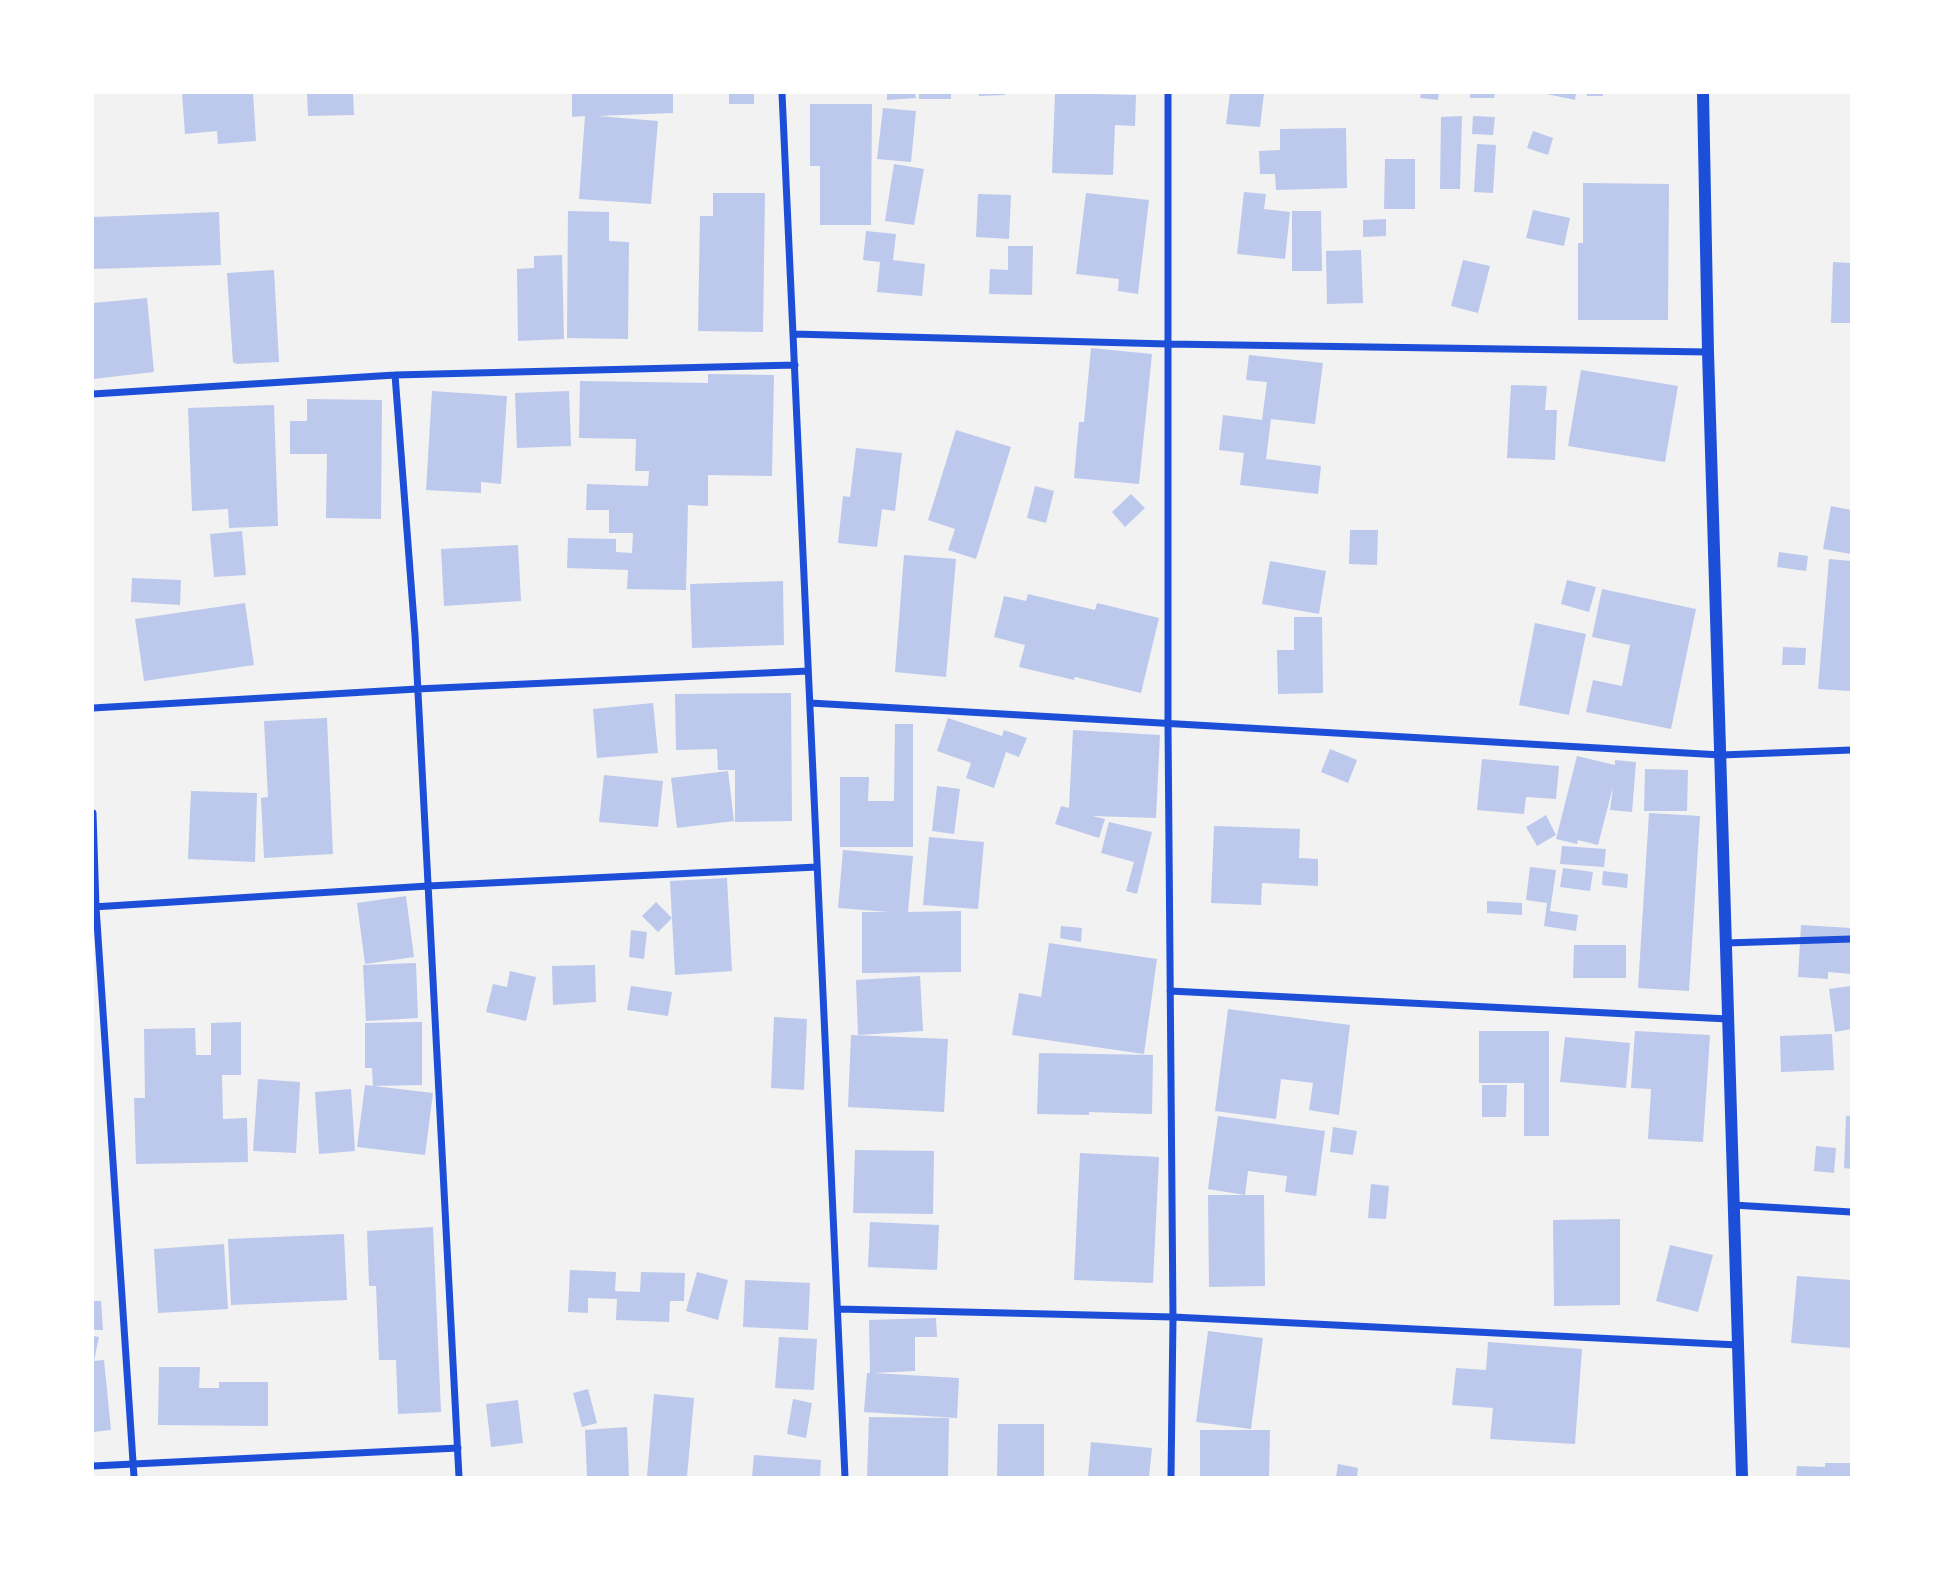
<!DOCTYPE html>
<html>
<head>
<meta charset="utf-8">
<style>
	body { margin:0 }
	#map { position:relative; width:1944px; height:1570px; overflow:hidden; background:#f2f2f2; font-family:Cabin,sans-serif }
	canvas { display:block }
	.frame { position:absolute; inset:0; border:94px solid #fff; pointer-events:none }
</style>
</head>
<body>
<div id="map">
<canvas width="1944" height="1570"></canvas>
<div class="frame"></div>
</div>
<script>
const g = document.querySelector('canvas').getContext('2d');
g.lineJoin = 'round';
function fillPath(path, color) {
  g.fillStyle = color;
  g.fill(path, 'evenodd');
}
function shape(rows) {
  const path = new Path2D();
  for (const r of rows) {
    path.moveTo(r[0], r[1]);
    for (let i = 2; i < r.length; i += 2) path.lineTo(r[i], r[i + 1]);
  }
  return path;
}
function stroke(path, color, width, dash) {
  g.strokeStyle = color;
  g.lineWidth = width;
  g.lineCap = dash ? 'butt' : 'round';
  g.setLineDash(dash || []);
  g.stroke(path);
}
fillPath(shape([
	[182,93,253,93,256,141,218,144,217,131,185,134],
	[307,93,353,93,354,115,308,116],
	[572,93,673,93,673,113,598,116,658,121,651,204,579,199,585,116,572,117],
	[729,93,754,93,754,104,729,104],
	[887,93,915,93,916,98,887,100],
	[919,93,951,93,951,99,919,99],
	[979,93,1005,93,1005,95,979,96],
	[1055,93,1136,95,1135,126,1115,125,1113,175,1052,173],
	[1230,93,1264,93,1260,127,1226,124],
	[1421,93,1439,93,1438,100,1420,98],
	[1470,93,1495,93,1494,98,1470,98],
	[1542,93,1576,93,1575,100],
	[1587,93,1603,93,1603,96,1587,96],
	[810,104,872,104,871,225,820,225,820,166,810,166],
	[883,108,916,111,911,162,877,159],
	[1462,116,1460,189,1440,189,1441,117],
	[1473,116,1495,117,1493,135,1472,134],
	[1346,128,1347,188,1276,190,1275,174,1260,174,1259,151,1280,150,1280,129],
	[1533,131,1553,138,1548,155,1527,148],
	[1477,144,1496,145,1493,193,1474,192],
	[1385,159,1415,159,1415,209,1384,209],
	[894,164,924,169,914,225,885,221],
	[1583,183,1669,184,1668,320,1578,320,1578,243,1583,243],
	[1244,192,1266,194,1264,209,1290,212,1285,259,1237,254],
	[713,193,765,193,763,332,698,331,700,216,713,216],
	[1086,193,1149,200,1138,294,1118,291,1119,279,1076,274],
	[978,194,1011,195,1009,239,976,237],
	[1533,210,1570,218,1564,246,1526,238],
	[568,211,609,212,609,241,629,242,628,339,567,338],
	[1292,211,1321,211,1322,271,1292,271],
	[219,212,221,265,93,269,93,217],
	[1386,219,1386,236,1363,237,1363,220],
	[866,231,896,234,893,260,925,264,922,296,877,292,880,262,863,260],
	[1008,246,1033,246,1032,295,989,294,990,269,1008,270],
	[1361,250,1363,303,1327,304,1326,251],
	[562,255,564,339,518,341,517,269,534,268,534,256],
	[1463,260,1490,266,1478,313,1451,306],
	[1833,262,1851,263,1851,323,1831,323],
	[274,270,279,362,235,364,236,362,233,363,227,273],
	[147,298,154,372,93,379,93,303],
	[1091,348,1152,354,1139,484,1074,478,1079,422,1084,422],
	[1249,355,1323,363,1315,424,1271,419,1266,459,1321,466,1318,494,1240,485,1244,453,1219,450,1223,415,1262,420,1267,382,1246,380],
	[1581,370,1678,386,1665,462,1568,446],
	[708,374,774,375,772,476,708,475,708,506,688,505,686,590,627,589,628,570,567,568,568,538,616,539,616,552,632,553,633,533,609,533,609,510,586,510,587,484,648,486,649,471,635,471,636,439,579,438,580,381,708,383],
	[1511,385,1547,386,1545,410,1557,410,1555,460,1507,458],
	[432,391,507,396,501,484,481,482,481,493,426,490],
	[569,391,571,446,517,448,515,393],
	[307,399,382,400,381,519,326,518,327,454,290,454,290,421,307,421],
	[274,405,278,526,229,528,228,509,192,511,188,408],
	[956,430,1011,447,976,559,948,550,955,529,928,520],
	[856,448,902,453,895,511,882,509,877,547,838,543,843,496,850,497],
	[1035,486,1054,491,1046,523,1027,518],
	[1131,494,1145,508,1125,527,1112,512],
	[1831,506,1851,510,1851,554,1823,549],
	[1350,530,1378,530,1377,565,1349,564],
	[242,531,246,575,214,577,210,534],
	[518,545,521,601,444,606,441,549],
	[1779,552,1808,556,1806,571,1777,567],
	[904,555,956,559,946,677,895,672],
	[1829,559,1851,561,1851,691,1818,689],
	[1270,561,1326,571,1319,614,1262,604],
	[132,578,181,580,180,605,131,602],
	[1567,580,1596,587,1589,612,1561,604],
	[783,581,784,645,692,648,690,584],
	[1602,589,1696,609,1671,729,1586,712,1593,680,1622,686,1630,645,1592,637],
	[1028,594,1095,610,1097,603,1159,618,1141,693,1075,677,1074,680,1019,667,1025,645,994,637,1004,596,1026,601],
	[245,603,254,665,144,681,135,619],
	[1294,617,1322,617,1323,693,1278,694,1277,650,1294,650],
	[1535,623,1586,634,1569,715,1519,705],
	[1783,647,1806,648,1805,665,1782,665],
	[791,693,792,821,735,822,735,770,718,770,717,749,676,750,675,694],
	[653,703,658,753,597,758,593,709],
	[327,718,333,854,264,858,261,798,268,797,264,721],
	[948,718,1002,736,1004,730,1027,738,1019,757,1006,752,994,788,966,778,971,763,937,751],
	[895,724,913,724,913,847,840,847,840,777,869,777,868,801,894,801],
	[1073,730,1160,735,1156,818,1092,816,1105,819,1099,838,1055,824,1061,806,1069,808],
	[1330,749,1357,760,1348,783,1321,772],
	[1577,756,1615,765,1615,760,1636,762,1632,812,1610,810,1613,787,1598,845,1578,840,1577,844,1556,839],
	[1482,759,1559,766,1556,799,1526,797,1524,814,1477,810],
	[1645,769,1688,770,1687,811,1644,811],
	[728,771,734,821,677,828,671,778],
	[604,775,663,781,658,827,599,822],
	[937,786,960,789,954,834,932,831],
	[191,791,257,793,255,862,188,859],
	[1649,813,1700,816,1689,991,1638,988],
	[1546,815,1556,835,1537,846,1526,827],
	[1109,822,1152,832,1137,894,1126,891,1134,862,1101,853],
	[1214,826,1300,829,1299,858,1318,859,1318,886,1262,883,1261,905,1211,903],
	[929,837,984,842,978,909,923,905],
	[1562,846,1606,849,1604,867,1560,864],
	[843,850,913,856,908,912,961,911,961,972,862,973,862,912,889,912,838,908],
	[1530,867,1556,870,1550,911,1578,915,1576,931,1544,926,1547,903,1526,900],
	[1563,868,1593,872,1590,891,1560,887],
	[1603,871,1628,874,1627,888,1602,885],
	[727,878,732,971,675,975,672,918,658,932,642,916,656,902,672,918,670,881],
	[406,896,414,957,365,964,357,903],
	[1487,901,1522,903,1522,915,1487,913],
	[1801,925,1851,928,1851,974,1828,972,1828,979,1798,977],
	[1061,926,1082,928,1081,942,1060,938],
	[631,930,647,932,644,959,629,957],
	[1049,943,1157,959,1144,1054,1012,1035,1019,993,1041,997],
	[1574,945,1626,945,1626,978,1573,978],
	[416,963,418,1018,366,1021,363,965],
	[595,965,596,1002,553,1005,552,966],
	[510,971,536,977,526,1021,486,1012,493,984,507,987],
	[920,976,923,1031,858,1035,856,980],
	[631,986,672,992,668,1016,627,1010],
	[1851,986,1851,1029,1835,1032,1829,989],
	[1228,1009,1350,1025,1339,1115,1309,1110,1313,1083,1281,1079,1276,1119,1215,1111],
	[774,1017,807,1019,804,1090,771,1088],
	[241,1022,241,1075,222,1075,223,1119,247,1118,248,1162,136,1164,134,1098,145,1098,144,1029,195,1028,196,1055,211,1055,211,1023],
	[422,1022,422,1085,373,1086,372,1068,365,1068,365,1023],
	[1479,1031,1549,1031,1549,1136,1524,1136,1524,1083,1479,1083],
	[1635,1031,1710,1035,1703,1142,1648,1139,1651,1089,1631,1088],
	[1832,1034,1834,1070,1781,1072,1780,1036],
	[851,1035,948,1039,944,1112,848,1107],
	[1565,1037,1630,1043,1626,1088,1560,1082],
	[1039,1053,1153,1055,1152,1114,1089,1112,1089,1115,1037,1114],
	[258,1079,300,1082,296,1153,253,1151],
	[365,1085,433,1093,425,1155,357,1147],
	[1482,1085,1507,1085,1506,1117,1482,1117],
	[351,1089,355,1151,319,1154,315,1092],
	[1218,1116,1325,1131,1316,1196,1285,1192,1287,1176,1248,1171,1245,1195,1208,1189],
	[1846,1116,1851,1116,1851,1169,1844,1168],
	[1333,1127,1357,1131,1353,1155,1330,1152],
	[1816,1146,1836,1148,1834,1173,1814,1171],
	[855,1150,934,1151,933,1214,853,1213],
	[1080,1153,1159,1157,1153,1283,1074,1280],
	[1371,1184,1389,1186,1386,1219,1368,1218],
	[1208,1195,1264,1195,1265,1286,1209,1287],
	[1620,1219,1620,1305,1554,1306,1553,1220],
	[870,1222,939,1225,937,1270,868,1267],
	[433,1227,441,1412,398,1414,396,1360,379,1360,376,1286,369,1286,367,1231],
	[344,1234,347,1300,231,1305,228,1239],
	[224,1244,228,1309,158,1313,154,1249],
	[1670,1245,1713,1255,1698,1312,1656,1301],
	[570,1270,616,1272,615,1291,640,1292,641,1272,685,1273,684,1301,670,1301,669,1322,616,1320,617,1299,588,1298,588,1313,568,1312],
	[697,1272,728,1280,718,1320,686,1311],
	[1797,1276,1851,1280,1851,1348,1791,1343],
	[745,1280,810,1283,808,1330,743,1327],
	[93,1301,101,1301,103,1330,93,1330],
	[936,1318,937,1337,915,1337,915,1371,873,1373,959,1378,957,1418,864,1412,867,1373,870,1373,869,1320],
	[1208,1331,1263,1338,1251,1429,1196,1422],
	[93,1336,99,1337,94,1361,93,1360],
	[779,1337,817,1339,814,1390,775,1388],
	[1488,1342,1582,1349,1575,1444,1490,1439,1493,1408,1452,1405,1456,1368,1486,1370],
	[104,1360,111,1430,93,1432,93,1361],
	[159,1367,200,1367,199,1388,219,1388,219,1382,268,1382,268,1426,158,1425],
	[588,1389,597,1423,582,1427,573,1393],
	[654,1394,694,1398,687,1477,647,1477],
	[793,1399,812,1403,806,1438,787,1434],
	[518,1400,523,1443,491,1447,486,1404],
	[869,1417,949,1418,948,1477,867,1477],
	[998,1424,1044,1424,1044,1477,997,1477],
	[627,1427,629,1477,587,1477,585,1430],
	[1200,1430,1270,1430,1269,1477,1200,1477],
	[1091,1442,1152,1448,1149,1477,1088,1477],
	[754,1455,821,1460,820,1477,752,1477],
	[1825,1463,1851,1463,1851,1477,1796,1477,1797,1466,1825,1467],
	[1338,1464,1358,1468,1357,1477,1336,1477]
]), '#bdc9ec');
stroke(shape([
	[782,93,845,1477],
	[1168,93,1168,725,1173,1317,1171,1477],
	[793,334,1168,344,1708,352],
	[395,375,415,635,459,1477],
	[93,394,395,375,795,365],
	[810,703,1721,755,1851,750],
	[93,708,417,689,808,671],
	[93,813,96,907,134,1477],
	[93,907,428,886,817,867],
	[1726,943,1851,939],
	[1170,991,1728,1019],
	[1733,1205,1851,1212],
	[838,1309,1173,1317,1738,1345],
	[93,1466,458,1448]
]), '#1d4ed8', 7);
stroke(shape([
	[1703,93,1708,352,1742,1477]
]), '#1d4ed8', 12);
</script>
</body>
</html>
